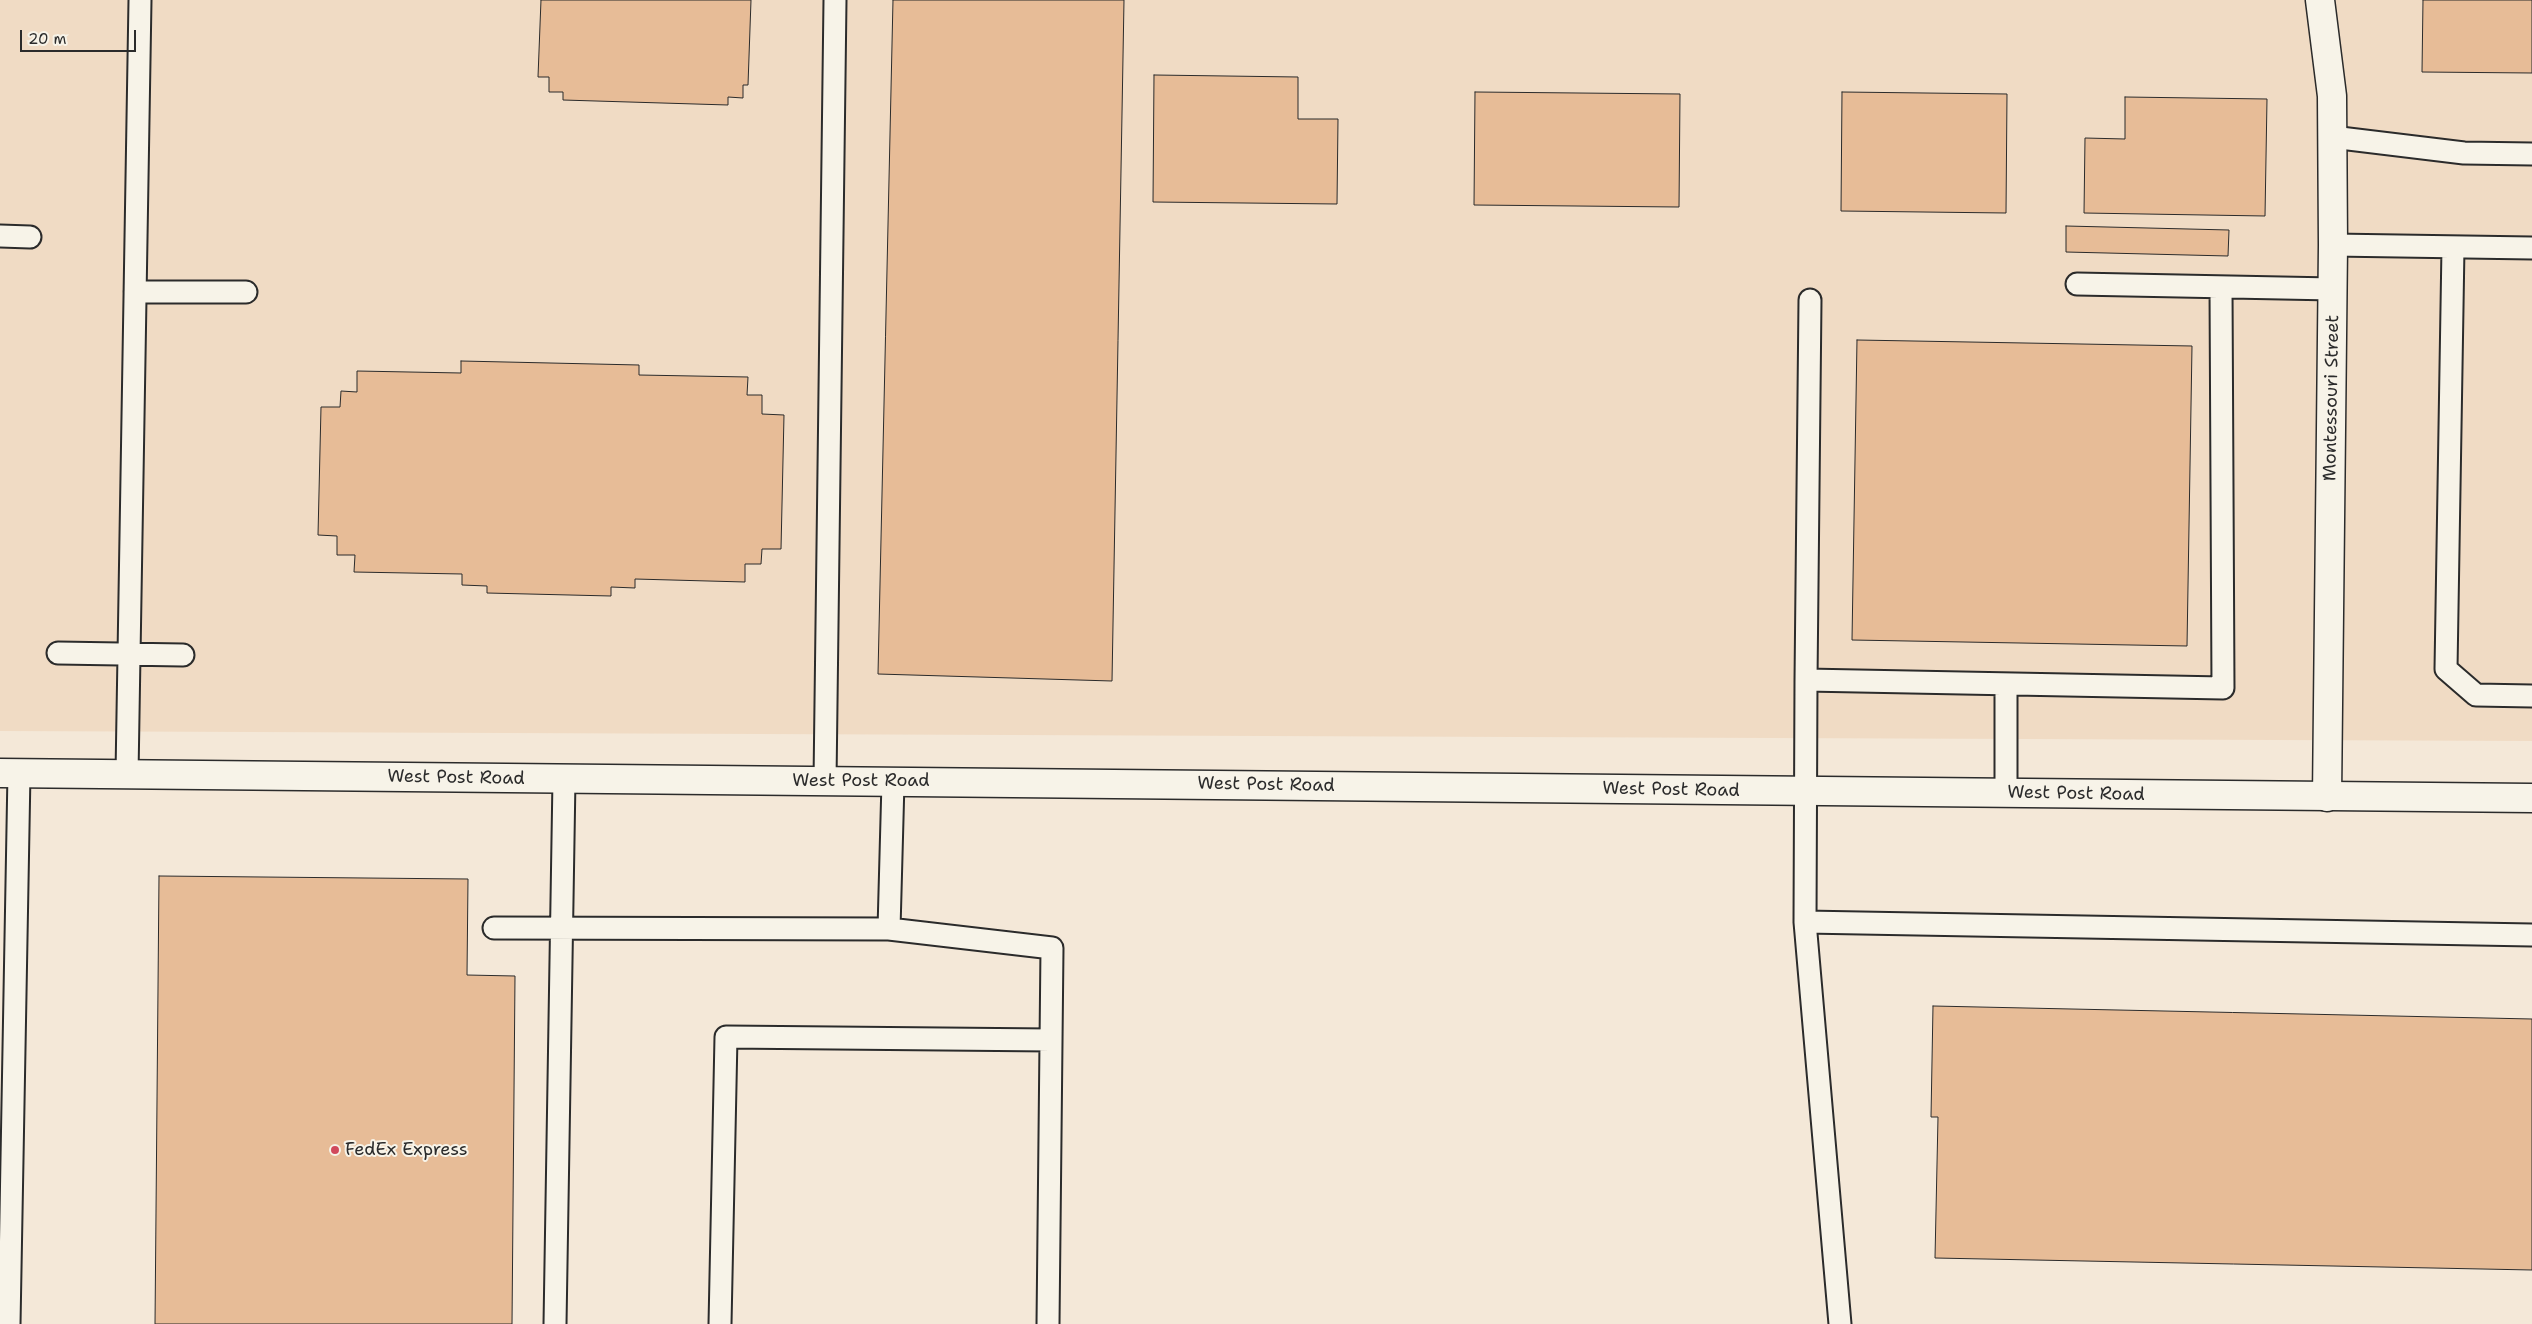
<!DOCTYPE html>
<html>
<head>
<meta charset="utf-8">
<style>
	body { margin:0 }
	#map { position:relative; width:2532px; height:1324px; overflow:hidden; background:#f4e8d8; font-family:"Shantell Sans",sans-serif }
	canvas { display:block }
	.scale { position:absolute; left:20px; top:30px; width:116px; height:22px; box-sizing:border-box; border:2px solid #2b2b2b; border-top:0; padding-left:6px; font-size:15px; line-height:18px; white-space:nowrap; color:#2b2b2b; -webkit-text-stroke:4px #f7f3e8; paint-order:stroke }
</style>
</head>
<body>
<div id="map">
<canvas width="2532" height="1324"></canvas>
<div class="scale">20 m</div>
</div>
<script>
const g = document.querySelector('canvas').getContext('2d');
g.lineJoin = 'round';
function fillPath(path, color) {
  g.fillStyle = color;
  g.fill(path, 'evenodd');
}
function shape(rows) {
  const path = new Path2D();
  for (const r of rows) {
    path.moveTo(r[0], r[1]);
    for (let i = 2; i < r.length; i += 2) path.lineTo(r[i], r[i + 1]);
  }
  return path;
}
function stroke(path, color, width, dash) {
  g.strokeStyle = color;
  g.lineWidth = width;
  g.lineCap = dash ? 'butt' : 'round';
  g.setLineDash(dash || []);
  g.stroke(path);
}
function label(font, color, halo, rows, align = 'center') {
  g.font = font + ' "Shantell Sans",sans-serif';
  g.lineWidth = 4;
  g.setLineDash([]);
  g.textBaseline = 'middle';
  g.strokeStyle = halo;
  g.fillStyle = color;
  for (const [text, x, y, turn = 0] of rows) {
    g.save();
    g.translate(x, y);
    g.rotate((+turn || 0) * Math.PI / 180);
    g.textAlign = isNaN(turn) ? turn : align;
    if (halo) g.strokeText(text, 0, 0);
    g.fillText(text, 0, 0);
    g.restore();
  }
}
fillPath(shape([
	[0,0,2532,0,2532,741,0,731]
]), '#f0dbc4');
const building = shape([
	[541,0,751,0,748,85,743,85,743,98,728,97,728,105,563,100,563,92,549,92,549,77,538,77,541,0],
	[893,0,1124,0,1112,681,878,674,893,0],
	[2423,0,2532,0,2532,73,2422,72,2423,0],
	[1154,75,1298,77,1298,119,1338,119,1337,204,1153,202,1154,75],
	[1475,92,1680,94,1679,207,1474,205,1475,92],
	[1842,92,2007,94,2006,213,1841,211,1842,92],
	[2125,97,2267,99,2265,216,2084,213,2085,138,2125,139,2125,97],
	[2066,226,2229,230,2228,256,2066,252,2066,226],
	[1857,340,2192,346,2187,646,1852,640,1857,340],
	[461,361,639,365,639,375,748,377,747,395,762,395,762,414,784,415,781,549,762,549,761,564,745,564,745,582,635,579,635,588,611,587,611,596,487,593,487,586,462,585,462,574,354,572,355,555,337,555,337,536,318,535,321,407,340,407,341,391,357,392,357,371,461,373,461,361],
	[159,876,468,879,467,975,515,976,512,1324,155,1324,159,876],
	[1933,1006,2532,1019,2532,1270,1935,1258,1938,1117,1931,1117,1933,1006]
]);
fillPath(building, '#e7bc97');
stroke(building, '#2b2b2b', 1);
const service = shape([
	[2332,137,2464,153,2532,154],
	[0,236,30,237],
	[2333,245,2532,248],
	[2453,247,2446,669,2476,695,2532,696],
	[2077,284,2333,289],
	[135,292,246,292],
	[1810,300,1806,680,2223,688,2221,287],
	[58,653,183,655],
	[1806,680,1805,922,1840,1324],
	[2006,684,2006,793],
	[127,774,140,0],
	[825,781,835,0],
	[893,782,889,929,1052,948,1048,1324],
	[1805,922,2532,935],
	[494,928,889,929],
	[9,1324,19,773],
	[555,1324,564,779],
	[720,1324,726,1037,1051,1040]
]);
const minor = shape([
	[2320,0,2332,96,2333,245,2327,797]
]);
const tertiary = shape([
	[0,773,2532,798]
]);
stroke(service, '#2b2b2b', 25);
stroke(minor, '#2b2b2b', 31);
stroke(tertiary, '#2b2b2b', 31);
stroke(service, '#f7f3e8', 21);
stroke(minor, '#f7f3e8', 28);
stroke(tertiary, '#f7f3e8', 28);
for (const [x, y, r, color] of [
	[335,1150,5,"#d1495b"]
]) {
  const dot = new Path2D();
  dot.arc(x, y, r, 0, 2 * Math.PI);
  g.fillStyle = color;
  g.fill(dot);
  stroke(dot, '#f7f3e8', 2);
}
label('18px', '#2b2b2b', '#f7f3e8', [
	["Montessouri Street",2332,398,-89],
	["West Post Road",456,778,1],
	["West Post Road",861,781],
	["West Post Road",1266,785,1],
	["West Post Road",1671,790,1],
	["West Post Road",2076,794,1]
]);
label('18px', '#2b2b2b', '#f7f3e8', [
	["FedEx Express",345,1150]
], 'left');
</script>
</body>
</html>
